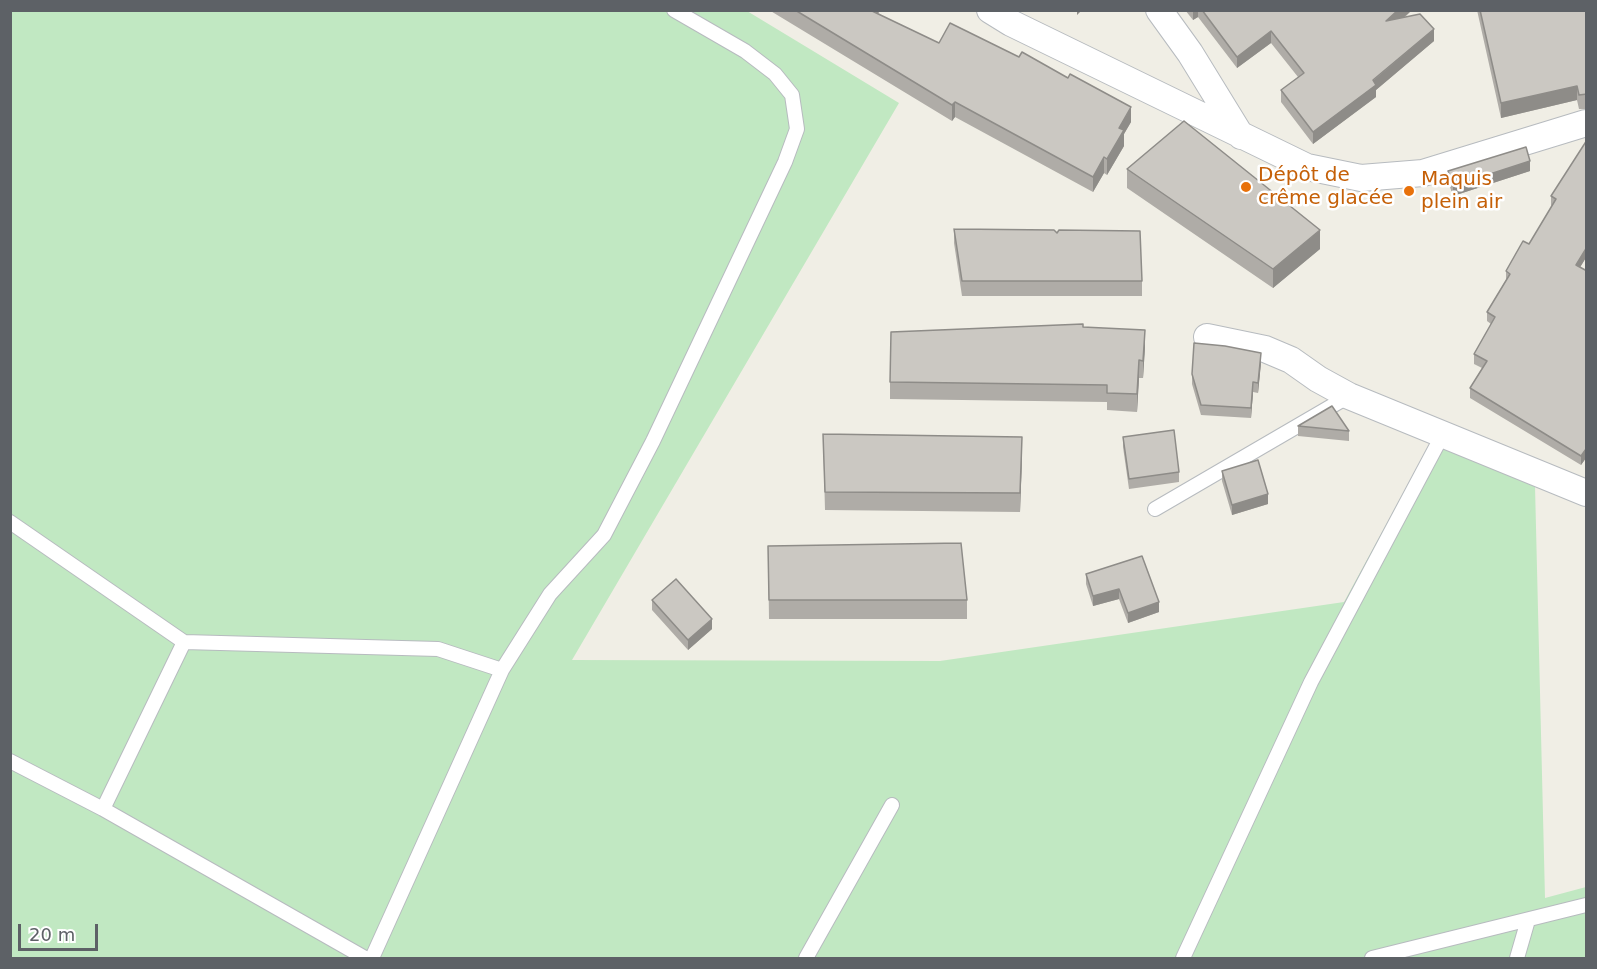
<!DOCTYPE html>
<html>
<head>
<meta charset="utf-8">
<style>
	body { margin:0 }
	#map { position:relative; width:1597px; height:969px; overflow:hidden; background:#f0eee5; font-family:"DejaVu Sans",sans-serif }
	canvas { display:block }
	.frame { position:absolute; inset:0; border:12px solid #5d6166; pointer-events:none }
	.scale { position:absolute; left:18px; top:924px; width:80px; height:27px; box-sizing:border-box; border:3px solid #5d6166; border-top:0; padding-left:8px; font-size:18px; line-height:21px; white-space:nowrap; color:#5d6166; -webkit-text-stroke:4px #fff; paint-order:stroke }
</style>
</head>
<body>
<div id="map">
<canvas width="1597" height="969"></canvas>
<div class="frame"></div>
<div class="scale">20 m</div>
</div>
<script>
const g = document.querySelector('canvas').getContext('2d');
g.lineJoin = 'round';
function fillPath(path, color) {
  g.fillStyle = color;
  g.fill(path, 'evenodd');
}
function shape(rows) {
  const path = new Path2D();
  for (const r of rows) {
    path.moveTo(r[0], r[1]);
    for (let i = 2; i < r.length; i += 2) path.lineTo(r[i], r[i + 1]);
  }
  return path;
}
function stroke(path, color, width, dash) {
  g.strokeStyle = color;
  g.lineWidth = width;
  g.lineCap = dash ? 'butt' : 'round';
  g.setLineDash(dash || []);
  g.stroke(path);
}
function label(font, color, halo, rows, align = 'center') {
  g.font = font + ' "DejaVu Sans",sans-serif';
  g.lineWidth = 5;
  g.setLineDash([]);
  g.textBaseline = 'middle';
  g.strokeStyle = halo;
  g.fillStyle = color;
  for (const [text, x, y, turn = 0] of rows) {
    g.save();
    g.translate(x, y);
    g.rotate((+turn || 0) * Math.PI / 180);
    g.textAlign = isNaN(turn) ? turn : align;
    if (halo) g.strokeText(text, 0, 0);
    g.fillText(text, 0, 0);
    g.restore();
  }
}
fillPath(shape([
	[10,11,747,11,899,103,572,660,940,661,1344,602,1432,440,1535,486,1545,898,1586,887,1586,958,11,958]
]), '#c1e8c2');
const lane = shape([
	[1155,509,1349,396],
	[10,522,184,642,438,649,502,670],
	[10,761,103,809,365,958],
	[103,809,184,642],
	[372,958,502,670,550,594,604,535,653,441,785,162,797,129,792,95,775,74,745,51,674,10],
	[806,958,892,805],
	[1183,958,1311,682,1443,434],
	[1372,958,1586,905],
	[1517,958,1528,920]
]);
const street = shape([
	[990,10,1011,23,1307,167,1361,178,1423,173,1586,123],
	[1159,10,1190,53,1241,136],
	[1207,337,1265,349,1291,360,1318,379,1349,396,1586,493]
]);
stroke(lane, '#b7bbbf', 16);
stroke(street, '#b7bbbf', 28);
stroke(lane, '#fff', 14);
stroke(street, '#fff', 26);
fillPath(shape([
	[769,10,880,10,878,14,939,43,1131,122,1124,134,1124,146,1107,175,1104,173,1093,192,955,117,952,121],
	[1185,10,1412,10,1405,17,1434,41,1376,90,1376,97,1313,144,1281,102,1281,90,1298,77,1271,43,1237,68,1198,17,1193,20],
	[1477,10,1587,10,1587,109,1579,109,1577,100,1501,118],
	[1587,140,1587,256,1580,267,1587,271,1587,459,1586,458,1581,465,1470,398,1470,388,1482,368,1474,364,1474,354,1491,324,1487,321,1487,312,1506,280,1506,271,1529,244,1552,206,1551,205,1551,196],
	[1127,169,1320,249,1273,288,1127,188],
	[1448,171,1530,171,1453,196,1448,181],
	[954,229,1057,233,1142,281,1142,296,962,296,954,243],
	[1083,327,1145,347,1143,378,1139,378,1137,412,1107,410,1107,402,890,399,890,382],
	[1261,363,1258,393,1253,392,1251,418,1201,415,1192,384,1192,374],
	[1298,426,1349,431,1349,441,1298,436],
	[823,434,1022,456,1020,512,825,510],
	[1123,437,1179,472,1179,482,1129,489,1123,447],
	[1222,471,1268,504,1232,515,1222,481],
	[768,546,967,600,967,619,769,619],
	[1142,556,1159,612,1128,623,1119,599,1093,606,1086,584,1086,574],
	[652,600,712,629,688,650,652,610]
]), '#afaca7');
fillPath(shape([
	[870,10,880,10,870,26],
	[1077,10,1082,10,1077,15],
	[1193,10,1198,10,1198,17,1193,20],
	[1398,10,1412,10,1386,33,1386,21],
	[1434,29,1434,41,1376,90,1376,97,1313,144,1313,132],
	[1271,31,1271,43,1237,68,1237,57],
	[1577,86,1577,100,1501,118,1501,103],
	[955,102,955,117,952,121,952,105],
	[1131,107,1131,122,1124,134,1124,146,1107,175,1107,159,1119,128],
	[1104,157,1104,173,1093,192,1093,177],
	[1530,161,1530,171,1453,196,1453,186],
	[1320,230,1320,249,1273,288,1273,269],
	[1587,247,1587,256,1576,274,1576,265],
	[1145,330,1145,347,1143,378,1143,361],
	[1261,353,1261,363,1258,393,1258,383],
	[1139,360,1139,378,1137,412,1137,394],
	[1253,382,1253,392,1251,418,1251,408],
	[1022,437,1022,456,1020,512,1020,493],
	[1586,449,1586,458,1581,465,1581,456],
	[1268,494,1268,504,1232,515,1232,505],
	[1119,589,1119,599,1093,606,1093,596],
	[1159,602,1159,612,1128,623,1128,613],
	[712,619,712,629,688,650,688,640]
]), '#8e8c88');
const building = shape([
	[795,10,870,10,939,43,950,23,1019,57,1022,52,1068,78,1070,74,1131,107,1119,128,1124,130,1107,159,1104,157,1093,177,955,102,952,105,795,10],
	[1202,10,1398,10,1386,21,1420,14,1434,29,1373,80,1376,85,1313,132,1281,90,1304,73,1271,31,1237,57,1202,10],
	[1480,10,1587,10,1587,94,1579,95,1577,86,1501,103,1480,10],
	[1184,121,1320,230,1273,269,1127,169,1184,121],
	[1587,140,1587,247,1576,265,1587,271,1587,449,1586,449,1581,456,1470,388,1487,361,1474,354,1495,317,1487,312,1510,274,1506,271,1523,241,1529,244,1556,199,1551,196,1587,140],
	[1526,147,1530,161,1453,186,1448,171,1526,147],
	[954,229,1054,230,1057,233,1059,230,1140,231,1142,281,962,281,954,229],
	[1083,324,1083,327,1145,330,1143,361,1139,360,1137,394,1107,393,1107,385,890,382,891,332,1083,324],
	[1194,343,1225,346,1261,353,1258,383,1253,382,1251,408,1201,405,1192,374,1194,343],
	[1332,406,1349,431,1298,426,1332,406],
	[1174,430,1179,472,1129,479,1123,437,1174,430],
	[823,434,1022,437,1020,493,825,492,823,434],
	[1258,460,1268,494,1232,505,1222,471,1258,460],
	[961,543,967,600,769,600,768,546,961,543],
	[1142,556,1159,602,1128,613,1119,589,1093,596,1086,574,1142,556],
	[676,579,712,619,688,640,652,600,676,579]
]);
fillPath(building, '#cbc8c2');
stroke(building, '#8e8c88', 1.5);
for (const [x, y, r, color] of [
	[1246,187,6,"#e8710a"],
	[1409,191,6,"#e8710a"]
]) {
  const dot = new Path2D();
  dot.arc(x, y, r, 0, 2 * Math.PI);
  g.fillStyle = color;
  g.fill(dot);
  stroke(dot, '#fff', 2);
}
label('20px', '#c56008', '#fff', [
	["Dépôt de",1258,176],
	["crême glacée",1258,199],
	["Maquis",1421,180],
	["plein air",1421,203]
], 'left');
</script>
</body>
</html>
